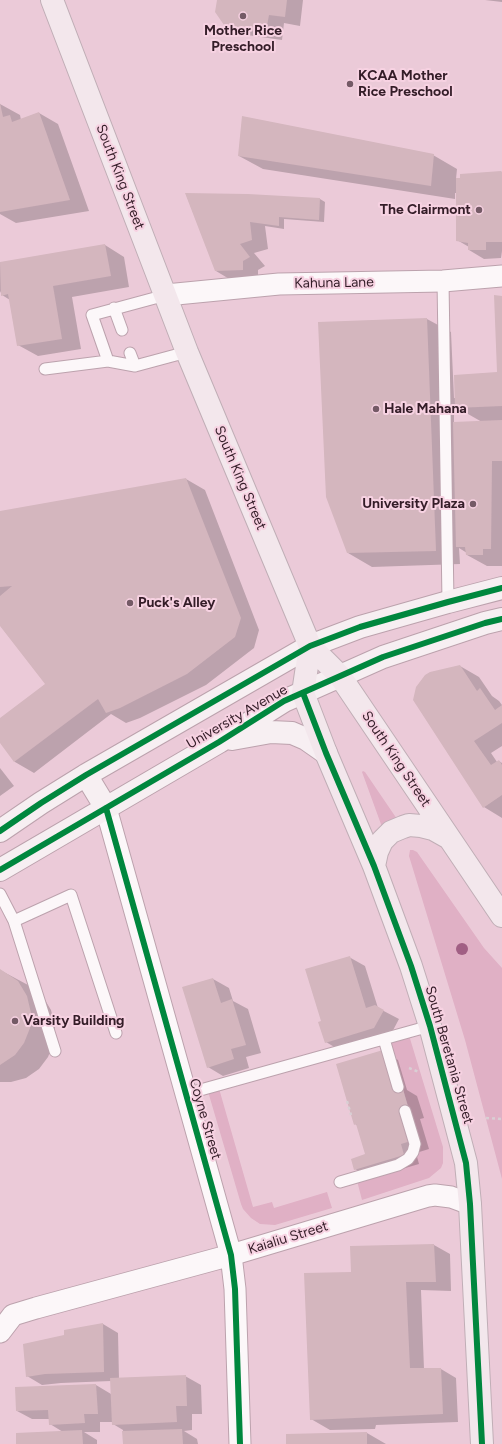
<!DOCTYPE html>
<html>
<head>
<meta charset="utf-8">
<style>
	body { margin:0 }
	canvas { display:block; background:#ebcad8 }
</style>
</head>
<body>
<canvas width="502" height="1444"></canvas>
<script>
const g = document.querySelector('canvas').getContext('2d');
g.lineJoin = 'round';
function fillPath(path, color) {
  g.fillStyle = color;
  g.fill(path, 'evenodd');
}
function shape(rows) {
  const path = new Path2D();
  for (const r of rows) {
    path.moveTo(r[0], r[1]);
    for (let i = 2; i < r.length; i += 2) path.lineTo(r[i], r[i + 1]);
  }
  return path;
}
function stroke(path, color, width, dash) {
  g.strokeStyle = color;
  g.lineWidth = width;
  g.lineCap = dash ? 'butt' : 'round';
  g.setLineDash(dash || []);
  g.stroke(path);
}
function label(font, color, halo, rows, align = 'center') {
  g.font = font + ' Figtree,sans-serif';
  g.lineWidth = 4;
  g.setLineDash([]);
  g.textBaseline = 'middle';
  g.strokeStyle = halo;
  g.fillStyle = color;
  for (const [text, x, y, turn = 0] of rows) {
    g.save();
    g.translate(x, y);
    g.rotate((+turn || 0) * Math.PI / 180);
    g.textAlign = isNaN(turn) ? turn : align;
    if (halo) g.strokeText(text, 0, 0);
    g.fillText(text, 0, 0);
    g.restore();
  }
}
fillPath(shape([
	[363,771,365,772,397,819,382,827,362,772],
	[410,850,413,850,417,852,484,948,502,968,502,1179,465,1040,409,856],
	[408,1032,443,1147,443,1163,441,1168,429,1178,362,1200,356,1177,411,1156,409,1109,402,1086,384,1039],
	[218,1085,253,1207,272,1202,274,1208,327,1192,332,1208,275,1225,260,1224,251,1218,243,1209,241,1204,207,1088]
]), '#e0b0c5');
fillPath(shape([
	[218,0,303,0,300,26,284,23,282,40,240,34,225,25],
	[485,0,502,0,502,2],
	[0,104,20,115,21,120,39,113,58,124,89,211,16,223,0,214],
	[433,155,457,169,456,179,502,172,502,251,501,258,484,259,469,250,469,247,457,240,457,193,455,193,455,199,263,169,239,156],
	[186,194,320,199,325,202,324,222,284,219,284,229,265,226,268,249,254,253,265,266,258,270,258,279,231,280,216,271],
	[105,245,124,257,129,287,72,297,81,349,38,356,18,345,10,300,2,295,0,291,0,263],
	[502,297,502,566,487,566,467,555,467,553,459,548,460,564,372,567,348,553,427,319,451,332,454,398,455,398,498,373],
	[454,406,482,422,454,423],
	[186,479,205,490,259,630,254,648,206,685,140,718,126,723,111,714,34,773,15,762,0,742,0,719,46,684,0,625,0,512],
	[460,666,479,677,492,696,499,701,502,705,502,746,491,753,497,762,499,761,502,763,502,818,484,807,472,790],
	[0,768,14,786,0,796],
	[349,957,365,966,378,1008,399,1019,390,1036,341,1051,326,1042,322,1021],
	[0,970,28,985,42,995,51,1010,55,1027,54,1042,48,1057,39,1069,26,1078,11,1082,0,1082],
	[213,979,229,988,233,1001,248,1009,261,1053,246,1057,249,1068,223,1076,208,1067],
	[383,1051,398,1060,407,1090,417,1096,424,1118,420,1119,429,1149,416,1153,419,1164,371,1178,355,1169,367,1155,358,1126,355,1124],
	[434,1245,450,1254,451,1291,421,1290,424,1369,441,1369,456,1378,458,1422,376,1425,375,1429,330,1430,311,1419,352,1274,351,1247],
	[103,1324,118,1333,119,1379,185,1376,201,1385,202,1414,192,1414,192,1430,184,1431,197,1439,198,1444,124,1444,123,1430,113,1424,113,1422,100,1422,100,1432,84,1432,97,1440,97,1444,17,1444,63,1432,50,1424,50,1419,32,1419,17,1411,96,1385,111,1394,111,1381,61,1383,42,1385,27,1376,65,1336],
	[367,1433,386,1444,287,1444]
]), '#0003');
fillPath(shape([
	[217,0,287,0,285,17,269,15,266,31,224,25,215,12],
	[0,103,3,117,10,115,12,122,39,112,70,200,0,212],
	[242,116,434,154,431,186,238,156],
	[501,171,502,172,502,242,486,242,486,250,468,250,468,243,456,241,456,178,460,178,460,174],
	[185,193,248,194,320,198,319,220,279,217,279,226,250,222,252,240,240,244,250,257,243,261,243,270,215,271],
	[105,244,111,276,53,286,62,339,17,346,8,294,1,296,0,262],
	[494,295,502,296,502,406,455,408,454,375,497,372],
	[427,318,436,551,347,553,326,497,318,322],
	[502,420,502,461,492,461,491,549,483,549,483,555,466,555,465,547,456,547,453,422],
	[186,478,241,618,235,637,187,674,120,708,106,713,98,699,14,762,0,743,0,718,45,684,0,626,0,596,12,586,0,587,0,511],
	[460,665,477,691,480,688,495,710,502,705,502,723,474,741,491,765,499,760,502,765,502,795,483,808,413,700,416,687,425,675,430,672],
	[350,956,366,1008,375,1005,384,1010,374,1028,325,1043,318,1022,321,1021,305,969],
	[0,969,18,981,27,996,31,1013,30,1028,24,1043,15,1055,0,1065],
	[213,978,221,1003,232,999,246,1045,231,1049,234,1059,207,1068,182,987],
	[383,1050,402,1086,409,1110,414,1140,401,1144,404,1155,354,1170,351,1159,365,1154,356,1124,354,1125,336,1064],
	[434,1244,436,1282,406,1282,410,1368,441,1368,443,1414,310,1420,304,1273,351,1272,350,1246],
	[103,1323,104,1372,45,1374,26,1377,23,1344,64,1335,64,1330],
	[186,1375,187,1406,176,1406,177,1422,112,1425,110,1378],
	[96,1384,98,1414,84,1414,85,1423,49,1425,48,1410,16,1411,15,1387],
	[182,1429,183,1444,123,1444,122,1431],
	[82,1430,83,1444,16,1444,16,1433],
	[367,1432,367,1444,286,1444,286,1434]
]), '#d4b6be');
const service = shape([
	[443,281,448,602],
	[114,308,122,330],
	[130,353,135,366],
	[108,361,92,315,166,295],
	[45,369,108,361,135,366,187,352],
	[0,894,14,921,71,895,116,1033],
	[14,921,55,1051],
	[384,1039,398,1087],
	[186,1094,430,1026],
	[340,1182,398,1165,408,1159,413,1152,415,1144,405,1111]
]);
const minor = shape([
	[166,295,279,284,443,281,502,276],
	[106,808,231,1255,235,1289,240,1444],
	[0,1332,13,1315,36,1308,231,1255,428,1196,435,1195,451,1197,470,1204]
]);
const secondary = shape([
	[232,739,271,732,292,733,306,739,326,753],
	[86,775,106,808],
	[0,831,41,803,86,775,310,646,360,627,448,602,502,588],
	[0,870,219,742,284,701,383,657,485,623,502,619]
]);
const primary = shape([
	[52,0,187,352,310,646,340,676,502,916],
	[310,646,303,693,326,753,374,866,411,966,430,1026,466,1163,470,1204,482,1444],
	[374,866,377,852,382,841,391,832,403,827,409,825,421,826,433,829,449,838]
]);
stroke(service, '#bca2ad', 13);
stroke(minor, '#bca2ad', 23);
stroke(secondary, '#bca2ad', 24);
stroke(primary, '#c0aeb6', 24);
stroke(shape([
	[409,1068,419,1072],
	[347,1101,351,1115],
	[486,1118,502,1119]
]), '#d9cfd4', 2.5, [3, 3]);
stroke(service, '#fcf7f9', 11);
stroke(minor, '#fcf7f9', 21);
stroke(secondary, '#f7eff2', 22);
stroke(primary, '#f3e7ec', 22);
stroke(shape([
	[303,693,326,753,374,866,411,966,430,1026,466,1163,470,1204,482,1444],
	[106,808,231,1255,235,1289,240,1444],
	[0,831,41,803,86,775,310,646,360,627,448,602,502,588],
	[0,870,219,742,284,701,383,657,485,623,502,619]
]), '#00873e', 6);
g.fillStyle = '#a15f84';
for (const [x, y] of [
	[462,949]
]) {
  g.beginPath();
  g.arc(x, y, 6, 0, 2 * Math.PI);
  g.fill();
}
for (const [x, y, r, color] of [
	[243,16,4,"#745a66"],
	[350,84,4,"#745a66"],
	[479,210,4,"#745a66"],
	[376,409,4,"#745a66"],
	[473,504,4,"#745a66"],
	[130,603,4,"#745a66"],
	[15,1021,4,"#745a66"]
]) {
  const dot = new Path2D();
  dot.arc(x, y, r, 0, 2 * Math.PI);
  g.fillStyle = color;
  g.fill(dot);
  stroke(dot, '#f7d2e2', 1.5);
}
label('bold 14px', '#341d28', '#f7d2e2', [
	["Mother Rice",243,31,"center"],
	["Preschool",243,47,"center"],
	["KCAA Mother",358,76],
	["Rice Preschool",358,92],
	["The Clairmont",471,210,"right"],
	["Hale Mahana",384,409],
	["University Plaza",465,504,"right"],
	["Puck's Alley",138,603],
	["Varsity Building",23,1021]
], 'left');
label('14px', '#341d28', '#f7d2e2', [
	["South King Street",120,177,69],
	["Kahuna Lane",334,283,-1],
	["South King Street",240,478,67],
	["University Avenue",237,717,-30],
	["South King Street",396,759,56],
	["South Beretania Street",449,1055,74],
	["Coyne Street",205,1119,74],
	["Kaialiu Street",288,1238,-17]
]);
</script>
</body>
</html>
